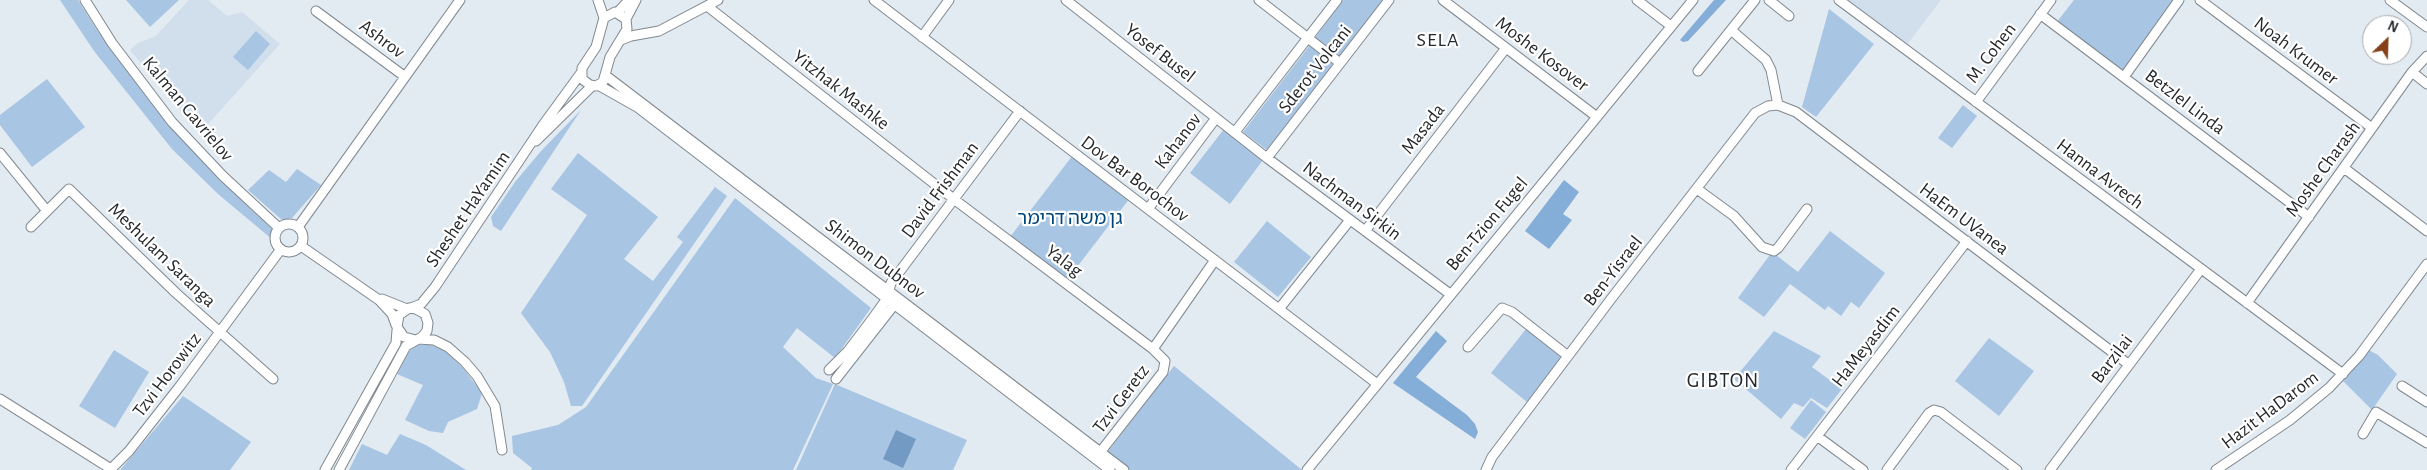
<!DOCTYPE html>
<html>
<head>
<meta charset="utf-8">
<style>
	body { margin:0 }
	#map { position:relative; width:2427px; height:470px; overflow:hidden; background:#e2eaf2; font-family:"Alegreya Sans",sans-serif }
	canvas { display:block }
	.north { position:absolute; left:2362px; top:15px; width:50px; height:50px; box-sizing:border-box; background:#fff; border:1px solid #a8a9aa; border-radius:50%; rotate:24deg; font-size:14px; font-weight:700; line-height:20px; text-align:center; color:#25282b }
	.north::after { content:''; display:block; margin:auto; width:18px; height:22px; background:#854018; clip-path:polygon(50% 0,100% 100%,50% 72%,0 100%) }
</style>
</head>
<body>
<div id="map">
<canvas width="2427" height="470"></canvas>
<div class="north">N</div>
</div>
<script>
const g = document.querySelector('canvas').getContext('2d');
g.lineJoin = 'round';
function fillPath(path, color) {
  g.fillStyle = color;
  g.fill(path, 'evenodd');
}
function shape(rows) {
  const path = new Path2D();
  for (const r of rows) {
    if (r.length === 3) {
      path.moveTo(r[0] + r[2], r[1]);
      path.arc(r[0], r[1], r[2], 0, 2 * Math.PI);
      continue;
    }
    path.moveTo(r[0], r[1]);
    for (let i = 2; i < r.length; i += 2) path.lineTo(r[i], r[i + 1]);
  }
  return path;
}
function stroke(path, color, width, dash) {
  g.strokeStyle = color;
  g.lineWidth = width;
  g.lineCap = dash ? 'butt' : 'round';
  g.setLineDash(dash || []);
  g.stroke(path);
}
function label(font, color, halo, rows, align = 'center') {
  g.font = font + ' "Alegreya Sans","Noto Sans Hebrew",sans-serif';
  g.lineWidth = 4.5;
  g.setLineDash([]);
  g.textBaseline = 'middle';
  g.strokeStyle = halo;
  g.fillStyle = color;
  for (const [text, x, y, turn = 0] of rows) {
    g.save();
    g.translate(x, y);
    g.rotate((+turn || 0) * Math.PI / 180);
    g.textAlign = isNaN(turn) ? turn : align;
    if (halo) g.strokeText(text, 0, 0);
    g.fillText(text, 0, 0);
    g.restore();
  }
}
fillPath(shape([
	[189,0,208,0,227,16,242,12,280,44,200,133,130,50,138,43,156,36],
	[1845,0,1941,0,1906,46]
]), '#d1deec');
fillPath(shape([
	[60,0,78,0,97,30,161,116,211,171,273,230,273,240,218,194,172,149,94,51],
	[126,0,179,0,150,27],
	[1343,0,1384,0,1339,58,1315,38],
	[2074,0,2177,0,2123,73,2056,23],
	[1829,9,1874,44,1816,117,1802,107],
	[256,31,270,44,248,70,233,57],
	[1310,45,1333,64,1267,150,1243,132],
	[47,79,85,127,32,167,0,125,0,115],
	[1963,105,1977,116,1952,148,1938,138],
	[581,110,501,231,493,226,491,217,515,182,542,150],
	[1224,129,1263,160,1230,204,1190,173],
	[578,153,658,217,624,259,653,281,683,242,677,237,715,187,727,196,582,406,571,406,564,382,550,352,521,313,587,215,551,189],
	[1073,155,1130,198,1067,280,1010,237],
	[297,169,321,185,292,218,282,220,248,190,269,170,286,182],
	[735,198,871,308,835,358,797,328,783,347,816,378,833,384,793,470,531,470,532,468,513,453,512,436,558,425,586,407],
	[1267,221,1311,257,1278,297,1234,262],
	[1830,231,1885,273,1859,308,1851,302,1841,316,1828,306,1825,310,1790,284,1764,317,1738,298,1772,252,1798,272],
	[1526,329,1561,357,1527,402,1491,373],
	[1774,331,1821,356,1812,367,1842,389,1827,408,1811,398,1803,407,1794,403,1781,419,1734,379],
	[1989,338,2034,371,1999,416,1955,381],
	[418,345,431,345,446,352,463,368,482,393,477,409,448,422,443,433,429,431,405,420,423,385,397,374,409,351],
	[2367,349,2378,355,2397,374,2372,410,2342,380],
	[114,350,149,372,115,428,79,406],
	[1174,366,1302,470,1130,470,1107,453],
	[835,384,967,440,953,470,796,470],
	[183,396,251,442,230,470,120,470],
	[1811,400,1826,412,1805,439,1790,428],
	[400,434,426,445,466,470,349,470,362,444,387,455]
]), '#a8c5e3');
fillPath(shape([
	[1714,0,1726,0,1688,41,1683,42,1680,40],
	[1564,180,1579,192,1563,214,1572,220,1549,249,1525,231],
	[1436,331,1447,341,1416,377,1467,415,1475,424,1478,432,1475,439,1393,383]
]), '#84add7');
fillPath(shape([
	[896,430,916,439,903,468,883,459]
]), '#729ac3');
const minor = shape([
	[85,0,112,43,172,122,223,176,279,228],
	[598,0,604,18],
	[874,0,1376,383],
	[1066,0,1267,158,1450,294],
	[1259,0,1340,63],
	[1443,0,1597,117],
	[1637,0,1671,26],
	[1769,0,1789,16],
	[1839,0,2343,374],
	[2200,0,2372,128],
	[2390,0,2427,27],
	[707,6,955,200,1153,349],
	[316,11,404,76],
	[615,12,626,19,627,29,610,57,603,82,596,86,590,85,582,79,582,68,596,47,604,18,615,12],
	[618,12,629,0],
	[2040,14,2309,217],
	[626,19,636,0],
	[1731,30,1766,60,1771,70,1778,105],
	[922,37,949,0],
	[621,40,631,36,659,31,718,0],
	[1698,71,1755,0],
	[2412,72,2427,84],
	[605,75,1124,470],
	[2124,77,2179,0],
	[598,85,637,107,1110,470],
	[1976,102,2051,0],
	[1235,132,1337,0],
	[536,141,592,86],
	[0,153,47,211],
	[1267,158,1389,0],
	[2344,168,2427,231],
	[1697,189,1734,216,1762,247,1774,251,1778,248,1807,209],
	[1148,209,1216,118],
	[289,238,14],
	[31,227,69,189,176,293,273,379],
	[298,227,460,0],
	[1365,231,1506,48],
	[301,246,379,300,392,314,396,325],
	[382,299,407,309],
	[2247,303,2412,72,2427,56],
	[411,308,421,304,435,287,543,125,581,73],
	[1279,309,1350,220],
	[418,339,434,340,448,347,465,362,477,376,495,406,502,450],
	[1468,347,1502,308,1512,312,1568,356],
	[829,370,848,351,873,318,886,300,891,283,1020,111],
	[836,379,894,305],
	[2402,386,2427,402],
	[0,399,111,469],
	[2363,434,2376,412,2427,443],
	[1817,436,1863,470],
	[1098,455,1163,372,1165,361,1153,349,1215,260],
	[110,470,129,451,180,386,281,249],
	[325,470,396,343,397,330],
	[339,470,406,346,422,337,427,331,428,323,425,314,416,309,409,308,399,315,397,327,404,337,416,340],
	[1307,470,1693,0],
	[1486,470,1492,457,1611,299,1755,113,1768,106,1778,105,1796,112,2128,364],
	[1791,470,1967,241],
	[1887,470,1929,413,1934,410,1941,412,2017,470],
	[2050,470,2201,269],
	[2216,470,2290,420,2329,388,2359,356,2427,264]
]);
stroke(minor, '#81888f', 11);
stroke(minor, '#fff', 9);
label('19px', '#25282b', '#fff', [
	["Ashrov",382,39,37],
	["Noah Krumer",2296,51,37],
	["Yosef Busel",1160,53,38],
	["M. Cohen",1991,53,-53],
	["Moshe Kosover",1542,54,37],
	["Sderot Volcani",1315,69,-52],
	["Yitzhak Mashke",841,90,38],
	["Betzlel Linda",2185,102,37],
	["Kalman Gavrielov",188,109,50],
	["Masada",1423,129,-52],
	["Kahanov",1178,141,-53],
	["Moshe Charash",2323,169,-54],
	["Hanna Avrech",2100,174,37],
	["Dov Bar Borochov",1135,179,37],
	["David Frishman",940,190,-53],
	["Nachman Sirkin",1352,201,37],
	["Sheshet HaYamim",468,209,-56],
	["HaEm UVanea",1964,219,37],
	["Ben-Tzion Fugel",1487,224,-50],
	["Meshulam Saranga",162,255,44],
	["Shimon Dubnov",875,259,37],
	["Yalag",1064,261,37],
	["Ben-Yisrael",1613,271,-52],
	["HaMeyasdim",1866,346,-52],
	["Barzilai",2112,359,-53],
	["Tzvi Horowitz",167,375,-53],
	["Tzvi Geretz",1121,399,-53],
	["Hazit HaDarom",2270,410,-37]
]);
label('19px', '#014578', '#fff', [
	["גן משה דרימר",1070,218]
]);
g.letterSpacing = '1px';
label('20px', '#242a30', '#fff', [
	["SELA",1438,40]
]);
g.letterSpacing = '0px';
g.letterSpacing = '1px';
label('21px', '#242a30', '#fff', [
	["GIBTON",1723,381]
]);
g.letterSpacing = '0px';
</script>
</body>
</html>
